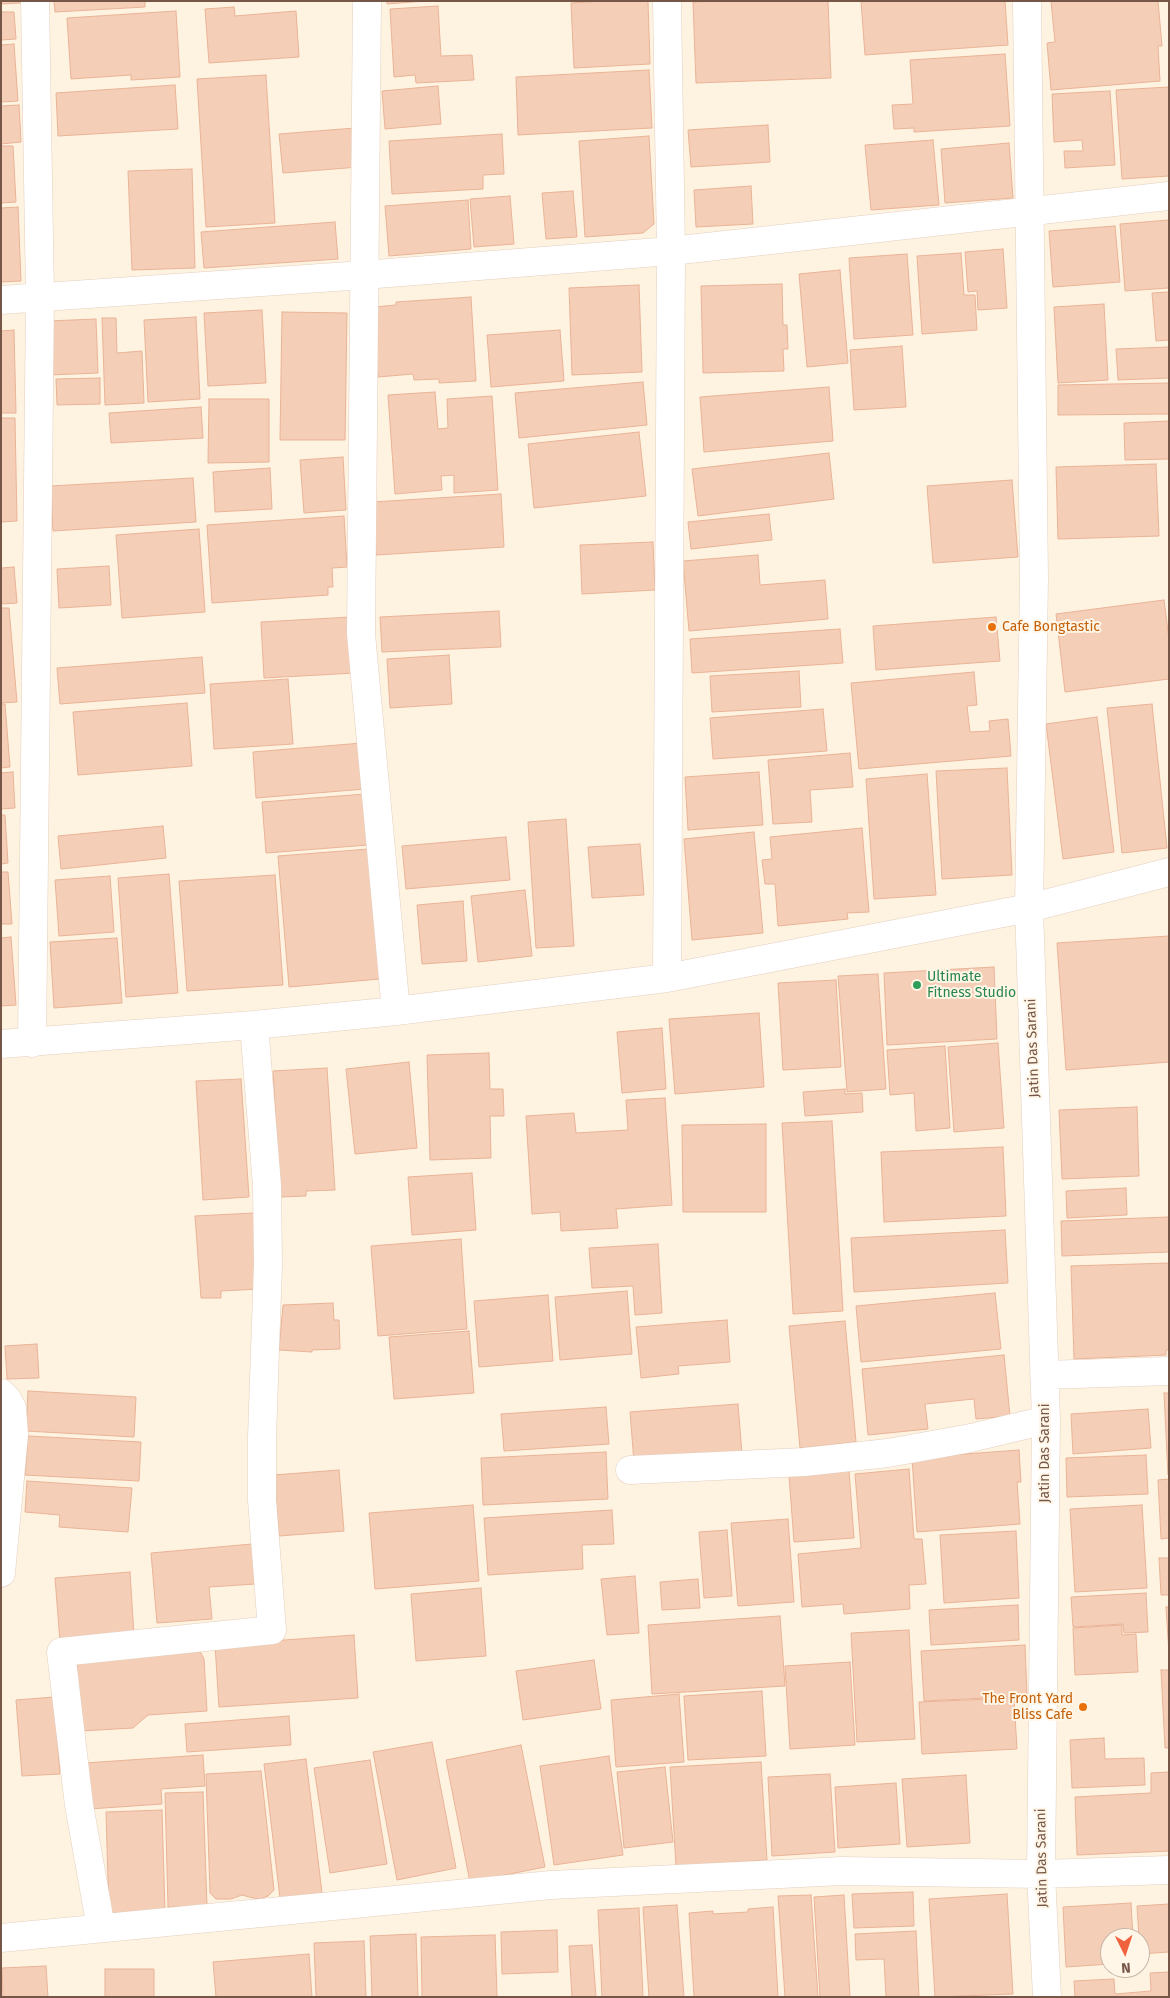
<!DOCTYPE html>
<html>
<head>
<meta charset="utf-8">
<style>
	body { margin:0 }
	#map { position:relative; width:1170px; height:1998px; overflow:hidden; background:#fef2e1; font-family:"Fira Sans",sans-serif }
	canvas { display:block }
	.frame { position:absolute; inset:0; border:2px solid #765646; pointer-events:none }
	.north { position:absolute; left:1100px; top:1928px; width:50px; height:50px; box-sizing:border-box; background:#fff6e8; border:1px solid #c8b6a7; border-radius:50%; rotate:176deg; font-size:14px; font-weight:700; line-height:20px; text-align:center; color:#765646 }
	.north::after { content:''; display:block; margin:auto; width:18px; height:22px; background:#f0613d; clip-path:polygon(50% 0,100% 100%,50% 72%,0 100%) }
</style>
</head>
<body>
<div id="map">
<canvas width="1170" height="1998"></canvas>
<div class="frame"></div>
<div class="north">N</div>
</div>
<script>
const g = document.querySelector('canvas').getContext('2d');
g.lineJoin = 'round';
function fillPath(path, color) {
  g.fillStyle = color;
  g.fill(path, 'evenodd');
}
function shape(rows) {
  const path = new Path2D();
  for (const r of rows) {
    path.moveTo(r[0], r[1]);
    for (let i = 2; i < r.length; i += 2) path.lineTo(r[i], r[i + 1]);
  }
  return path;
}
function stroke(path, color, width, dash) {
  g.strokeStyle = color;
  g.lineWidth = width;
  g.lineCap = dash ? 'butt' : 'round';
  g.setLineDash(dash || []);
  g.stroke(path);
}
function label(font, color, halo, rows, align = 'center') {
  g.font = font + ' "Fira Sans",sans-serif';
  g.lineWidth = 4;
  g.setLineDash([]);
  g.textBaseline = 'middle';
  g.strokeStyle = halo;
  g.fillStyle = color;
  for (const [text, x, y, turn = 0] of rows) {
    g.save();
    g.translate(x, y);
    g.rotate((+turn || 0) * Math.PI / 180);
    g.textAlign = isNaN(turn) ? turn : align;
    if (halo) g.strokeText(text, 0, 0);
    g.fillText(text, 0, 0);
    g.restore();
  }
}
const building = shape([
	[1,1,22,1,22,3,1,4,1,1],
	[54,1,145,1,145,7,55,12,54,1],
	[387,1,426,1,387,4,387,1],
	[604,1,648,1,650,64,574,68,571,3,604,1],
	[718,1,828,1,831,78,696,83,693,2,718,1],
	[861,1,1005,1,1008,45,865,55,861,1],
	[1051,1,1158,1,1162,46,1158,46,1160,81,1051,90,1047,43,1055,42,1051,1],
	[438,6,441,56,472,55,474,80,416,83,415,75,394,77,390,9,438,6],
	[234,7,235,16,296,11,299,57,209,63,205,9,234,7],
	[176,11,180,77,131,80,131,75,71,79,67,18,176,11],
	[1,12,14,12,16,39,1,40,1,12],
	[14,44,18,101,1,102,1,45,14,44],
	[1005,54,1010,126,914,132,914,128,894,129,892,105,913,104,910,60,1005,54],
	[649,70,652,128,518,135,516,77,649,70],
	[266,75,275,223,206,227,197,79,266,75],
	[175,85,178,129,58,136,56,93,175,85],
	[438,86,441,124,385,129,382,91,438,86],
	[1169,87,1169,176,1122,179,1116,90,1169,87],
	[1110,91,1115,165,1065,168,1064,151,1083,151,1082,140,1054,142,1052,94,1110,91],
	[19,105,21,142,1,144,1,106,19,105],
	[768,125,770,162,691,167,688,130,768,125],
	[355,128,359,167,283,173,279,134,355,128],
	[502,134,504,174,483,175,483,189,392,194,389,141,502,134],
	[649,136,654,224,643,233,585,237,579,141,649,136],
	[933,140,939,205,871,210,865,145,933,140],
	[1009,143,1013,198,945,203,941,149,1009,143],
	[1,146,13,146,16,202,1,203,1,146],
	[192,169,195,268,132,270,128,171,192,169],
	[751,186,753,224,696,227,694,190,751,186],
	[573,191,577,237,546,239,542,193,573,191],
	[510,196,514,244,474,247,470,199,510,196],
	[468,200,471,249,389,256,385,206,468,200],
	[18,207,21,281,1,282,1,208,18,207],
	[1169,220,1169,288,1125,291,1120,224,1169,220],
	[335,222,338,259,204,268,201,232,335,222],
	[1115,226,1120,282,1053,287,1049,231,1115,226],
	[1003,249,1007,308,978,310,977,291,968,292,965,252,1003,249],
	[961,253,964,295,975,295,977,330,922,334,917,256,961,253],
	[907,254,913,335,854,339,849,258,907,254],
	[840,270,848,363,807,367,799,274,840,270],
	[782,284,783,325,787,325,788,349,783,349,784,371,703,373,701,286,782,284],
	[639,285,642,372,572,375,569,288,639,285],
	[1169,292,1169,340,1156,341,1152,293,1169,292],
	[471,297,476,381,439,383,439,379,414,380,413,374,378,377,374,307,396,305,396,302,471,297],
	[1104,304,1108,380,1058,383,1054,307,1104,304],
	[262,310,266,383,208,386,204,313,262,310],
	[282,312,347,313,345,440,280,440,282,312],
	[196,317,200,399,148,402,144,320,196,317],
	[102,318,116,318,117,353,142,351,144,403,105,405,102,318],
	[96,319,98,373,49,375,48,321,96,319],
	[14,330,16,413,1,413,1,331,14,330],
	[560,330,564,381,491,387,487,335,560,330],
	[902,346,906,407,854,410,850,350,902,346],
	[1169,347,1169,378,1118,380,1116,349,1169,347],
	[100,378,100,404,57,405,56,379,100,378],
	[643,382,647,425,519,438,515,393,643,382],
	[1169,383,1169,414,1058,415,1058,385,1169,383],
	[829,387,833,441,704,452,700,397,829,387],
	[435,392,438,429,448,428,447,399,492,396,498,490,454,493,454,475,441,476,442,490,395,494,388,395,435,392],
	[209,399,269,399,269,462,208,463,209,399],
	[201,407,203,438,111,443,109,413,201,407],
	[1,418,15,418,17,521,1,522,1,418],
	[1169,421,1169,459,1125,460,1124,423,1169,421],
	[639,432,646,496,534,508,528,444,639,432],
	[829,453,834,499,698,516,692,469,829,453],
	[343,457,346,510,304,513,300,460,343,457],
	[1156,464,1159,536,1058,539,1056,467,1156,464],
	[270,468,272,509,215,512,213,472,270,468],
	[193,478,196,522,53,531,51,486,193,478],
	[1012,480,1018,557,933,563,927,486,1012,480],
	[501,494,504,547,376,555,373,502,501,494],
	[769,514,772,540,691,549,688,522,769,514],
	[344,516,347,567,332,568,333,587,328,587,328,595,212,603,207,525,344,516],
	[199,529,205,612,122,618,116,535,199,529],
	[653,542,655,590,582,594,580,545,653,542],
	[758,555,760,585,825,580,828,619,689,631,683,561,758,555],
	[109,566,111,605,59,608,57,569,109,566],
	[14,567,17,603,1,604,1,568,14,567],
	[1164,600,1169,639,1169,679,1065,692,1056,614,1164,600],
	[1,608,9,608,17,702,1,703,1,608],
	[499,611,501,647,382,652,380,617,499,611],
	[351,617,355,673,264,678,261,622,351,617],
	[996,617,1000,661,876,670,873,626,996,617],
	[840,629,843,663,692,673,690,639,840,629],
	[449,655,452,704,390,708,387,659,449,655],
	[202,657,205,693,60,704,57,668,202,657],
	[799,671,801,707,712,712,710,676,799,671],
	[974,672,977,705,967,706,970,732,990,731,989,721,1008,719,1011,756,859,769,851,683,974,672],
	[288,679,293,744,214,749,210,684,288,679],
	[187,703,192,766,78,775,73,712,187,703],
	[1,704,5,704,10,767,1,768,1,704],
	[1152,704,1167,848,1122,853,1107,708,1152,704],
	[823,709,827,751,713,759,710,718,823,709],
	[1097,717,1114,852,1063,859,1046,724,1097,717],
	[362,743,365,789,256,798,253,752,362,743],
	[850,753,853,787,810,790,812,822,773,824,768,760,850,753],
	[1007,768,1012,875,942,879,936,771,1007,768],
	[13,772,15,808,1,809,1,773,13,772],
	[759,772,763,825,688,830,685,777,759,772],
	[927,774,936,895,874,899,866,779,927,774],
	[365,794,368,845,266,853,262,802,365,794],
	[1,815,5,815,8,863,1,864,1,815],
	[566,819,574,946,536,948,528,822,566,819],
	[163,826,166,858,61,869,58,836,163,826],
	[862,828,869,912,847,913,848,919,778,926,775,884,765,884,762,860,772,859,770,837,862,828],
	[754,832,763,933,692,940,684,839,754,832],
	[506,837,510,880,406,889,402,846,506,837],
	[640,844,644,895,592,898,588,847,640,844],
	[369,849,380,979,289,987,278,856,369,849],
	[1,872,8,872,12,924,1,924,1,872],
	[169,874,178,993,126,997,118,878,169,874],
	[275,875,283,985,187,991,179,881,275,875],
	[110,876,114,932,59,936,55,880,110,876],
	[525,890,532,956,478,962,471,896,525,890],
	[463,901,467,961,422,964,417,905,463,901],
	[1169,936,1169,1062,1066,1070,1057,943,1169,936],
	[11,937,16,1005,1,1006,1,938,11,937],
	[117,938,122,1003,54,1008,50,942,117,938],
	[994,967,997,1039,887,1045,884,973,994,967],
	[878,974,886,1089,847,1092,838,976,878,974],
	[836,980,841,1067,783,1070,778,983,836,980],
	[759,1013,764,1087,675,1094,669,1019,759,1013],
	[662,1028,666,1089,622,1093,617,1032,662,1028],
	[998,1043,1004,1128,954,1132,948,1047,998,1043],
	[945,1046,950,1128,916,1131,914,1093,890,1095,887,1050,945,1046],
	[489,1053,490,1089,503,1089,504,1116,490,1116,491,1158,430,1160,427,1055,489,1053],
	[409,1062,417,1148,355,1154,346,1069,409,1062],
	[327,1068,335,1190,306,1191,306,1196,280,1197,273,1071,327,1068],
	[241,1079,249,1197,203,1200,196,1081,241,1079],
	[845,1089,845,1094,862,1093,863,1112,805,1116,803,1092,845,1089],
	[665,1098,672,1205,616,1209,618,1228,561,1231,560,1212,532,1214,526,1116,574,1113,576,1133,628,1130,626,1100,665,1098],
	[1137,1107,1139,1176,1062,1179,1059,1110,1137,1107],
	[832,1121,843,1311,793,1314,782,1123,832,1121],
	[766,1124,766,1212,683,1212,682,1125,766,1124],
	[1003,1147,1006,1216,884,1222,881,1152,1003,1147],
	[472,1173,476,1230,412,1235,408,1177,472,1173],
	[1126,1188,1127,1215,1067,1218,1066,1191,1126,1188],
	[254,1213,258,1289,221,1291,221,1298,201,1298,195,1216,254,1213],
	[1169,1217,1169,1252,1062,1256,1061,1221,1169,1217],
	[1005,1230,1008,1283,854,1292,851,1238,1005,1230],
	[461,1239,467,1329,378,1336,371,1246,461,1239],
	[658,1244,662,1313,635,1315,633,1286,592,1288,589,1248,658,1244],
	[1169,1263,1169,1350,1166,1350,1166,1355,1074,1359,1071,1266,1169,1263],
	[627,1291,632,1354,560,1360,555,1297,627,1291],
	[995,1293,1001,1349,861,1362,856,1306,995,1293],
	[548,1295,553,1361,479,1367,474,1301,548,1295],
	[333,1303,334,1320,339,1320,340,1349,312,1350,312,1352,279,1350,283,1305,333,1303],
	[727,1320,730,1362,678,1366,679,1374,641,1378,636,1327,727,1320],
	[845,1321,856,1442,800,1448,789,1326,845,1321],
	[469,1331,474,1393,394,1399,389,1337,469,1331],
	[37,1344,39,1378,7,1379,5,1346,37,1344],
	[1004,1355,1010,1416,976,1419,974,1399,925,1404,928,1429,868,1435,862,1369,1004,1355],
	[28,1391,136,1397,134,1437,26,1431,28,1391],
	[1164,1393,1169,1393,1169,1475,1168,1475,1164,1393],
	[738,1404,742,1454,634,1462,630,1412,738,1404],
	[606,1407,609,1444,504,1451,501,1414,606,1407],
	[1148,1409,1151,1448,1073,1454,1071,1414,1148,1409],
	[28,1436,141,1442,139,1481,25,1475,28,1436],
	[1019,1450,1021,1482,1017,1482,1020,1524,917,1532,912,1458,1019,1450],
	[606,1452,608,1499,483,1505,481,1458,606,1452],
	[1146,1455,1148,1494,1067,1497,1066,1458,1146,1455],
	[909,1469,914,1539,922,1539,926,1584,909,1585,910,1609,844,1614,843,1604,802,1607,798,1554,861,1548,855,1474,909,1469],
	[339,1470,344,1531,279,1536,274,1475,339,1470],
	[849,1471,854,1538,794,1542,789,1476,849,1471],
	[1169,1479,1169,1538,1161,1539,1158,1480,1169,1479],
	[27,1481,132,1488,128,1532,59,1527,60,1515,25,1512,27,1481],
	[473,1505,479,1581,375,1589,369,1513,473,1505],
	[1142,1505,1147,1588,1075,1592,1070,1509,1142,1505],
	[612,1510,614,1544,582,1545,583,1569,488,1575,484,1518,612,1510],
	[788,1519,794,1602,738,1606,731,1523,788,1519],
	[727,1530,732,1596,704,1598,699,1532,727,1530],
	[1016,1531,1019,1598,944,1603,940,1535,1016,1531],
	[252,1544,255,1584,209,1587,212,1619,157,1623,151,1553,252,1544],
	[1159,1558,1169,1558,1169,1595,1161,1595,1159,1558],
	[130,1572,134,1636,60,1641,55,1578,130,1572],
	[635,1576,639,1633,607,1635,601,1579,635,1576],
	[698,1579,700,1608,662,1610,660,1582,698,1579],
	[481,1588,486,1656,416,1661,411,1594,481,1588],
	[1146,1593,1148,1632,1124,1633,1123,1624,1073,1627,1071,1597,1146,1593],
	[1018,1605,1019,1640,931,1645,929,1610,1018,1605],
	[1166,1607,1169,1607,1169,1653,1166,1607],
	[780,1616,785,1686,652,1694,648,1625,780,1616],
	[1122,1625,1122,1635,1136,1634,1138,1672,1075,1675,1073,1628,1122,1625],
	[909,1630,915,1739,857,1742,851,1633,909,1630],
	[354,1635,358,1698,219,1707,215,1645,354,1635],
	[1025,1645,1027,1696,924,1701,921,1651,1025,1645],
	[195,1650,201,1653,204,1659,207,1711,148,1715,133,1728,81,1731,77,1667,82,1660,195,1650],
	[594,1660,601,1709,523,1720,516,1671,594,1660],
	[850,1662,855,1745,790,1749,785,1666,850,1662],
	[1161,1670,1169,1670,1169,1748,1165,1748,1161,1670],
	[762,1691,766,1756,688,1760,684,1696,762,1691],
	[679,1694,684,1762,616,1767,611,1700,679,1694],
	[54,1697,60,1774,22,1776,16,1700,54,1697],
	[1014,1698,1017,1749,922,1754,919,1702,1014,1698],
	[289,1716,291,1745,187,1752,185,1724,289,1716],
	[1104,1738,1105,1759,1144,1758,1145,1785,1072,1788,1070,1740,1104,1738],
	[432,1742,456,1868,397,1880,373,1752,432,1742],
	[521,1745,545,1867,470,1882,446,1760,521,1745],
	[203,1755,205,1786,161,1789,162,1804,89,1809,85,1763,203,1755],
	[609,1756,623,1855,554,1865,540,1766,609,1756],
	[306,1759,322,1893,280,1898,264,1764,306,1759],
	[370,1760,387,1864,330,1873,314,1768,370,1760],
	[761,1762,767,1860,676,1866,670,1767,761,1762],
	[665,1767,673,1842,624,1848,617,1772,665,1767],
	[261,1771,274,1890,268,1896,260,1899,253,1898,242,1895,231,1899,216,1899,210,1893,206,1774,261,1771],
	[1169,1772,1169,1851,1077,1855,1075,1797,1151,1793,1151,1773,1169,1772],
	[830,1774,835,1852,772,1856,768,1777,830,1774],
	[966,1775,970,1843,907,1847,902,1779,966,1775],
	[896,1783,900,1844,838,1848,835,1787,896,1783],
	[203,1792,207,1906,168,1907,165,1793,203,1792],
	[162,1810,165,1911,109,1913,106,1812,162,1810],
	[913,1892,914,1926,854,1928,852,1894,913,1892],
	[1007,1894,1013,1994,935,1997,929,1899,1007,1894],
	[811,1895,818,1997,785,1997,778,1896,811,1895],
	[844,1895,850,1997,820,1997,814,1897,844,1895],
	[1131,1903,1133,1938,1110,1938,1110,1964,1066,1967,1063,1907,1131,1903],
	[1169,1904,1169,1952,1140,1954,1137,1906,1169,1904],
	[677,1905,684,1997,649,1997,643,1907,677,1905],
	[773,1907,778,1997,694,1997,689,1913,713,1911,713,1914,748,1912,748,1909,773,1907],
	[639,1908,643,1997,602,1997,598,1910,639,1908],
	[557,1930,558,1972,502,1974,501,1932,557,1930],
	[916,1931,919,1997,886,1997,884,1959,856,1960,855,1934,916,1931],
	[416,1934,418,1997,372,1997,370,1936,416,1934],
	[495,1935,497,1997,422,1997,421,1937,495,1935],
	[364,1941,366,1997,316,1997,314,1943,364,1941],
	[592,1945,596,1997,572,1997,569,1946,592,1945],
	[309,1954,312,1997,216,1997,213,1962,309,1954],
	[46,1966,48,1997,3,1997,2,1968,46,1966],
	[105,1969,154,1969,154,1997,105,1997,105,1969],
	[1169,1972,1169,1997,1075,1997,1074,1981,1114,1979,1115,1994,1151,1991,1150,1973,1169,1972]
]);
fillPath(building, '#f5ceb7');
stroke(building, '#e9b396', 1);
const minor = shape([
	[367,1,361,634,396,1011],
	[1027,1,1034,578,1029,908,1046,1420,1041,1874,1047,1997],
	[1,300,364,275,671,251,1169,196],
	[667,978,671,251,667,1],
	[32,1043,40,297,35,1],
	[1,1044,254,1025,396,1011,667,978,1029,908,1169,872],
	[1044,1375,1169,1371],
	[1,1393,7,1399,12,1408,14,1435,1,1573],
	[630,1470,804,1462,888,1453,971,1438,1046,1420],
	[101,1928,79,1805,61,1652,272,1630,262,1500,262,1437,268,1264,267,1186,254,1025],
	[1,1938,551,1885,843,1871,1041,1874,1169,1870]
]);
stroke(minor, '#e4cfbf', 29);
stroke(minor, '#fff', 28);
for (const [x, y, r, color] of [
	[992,627,5,"#e8710a"],
	[917,985,5,"#2e9e5b"],
	[1083,1707,5,"#e8710a"]
]) {
  const dot = new Path2D();
  dot.arc(x, y, r, 0, 2 * Math.PI);
  g.fillStyle = color;
  g.fill(dot);
  stroke(dot, '#fff6e8', 2);
}
label('14px', '#c56008', '#fff6e8', [
	["Cafe Bongtastic",1002,627],
	["The Front Yard",1073,1699,"right"],
	["Bliss Cafe",1073,1715,"right"]
], 'left');
label('14px', '#27864d', '#fff6e8', [
	["Ultimate",927,977],
	["Fitness Studio",927,993]
], 'left');
label('14px', '#765646', '#fff6e8', [
	["Jatin Das Sarani",1033,1048,-92],
	["Jatin Das Sarani",1045,1453,-90],
	["Jatin Das Sarani",1042,1858,-91]
]);
</script>
</body>
</html>
